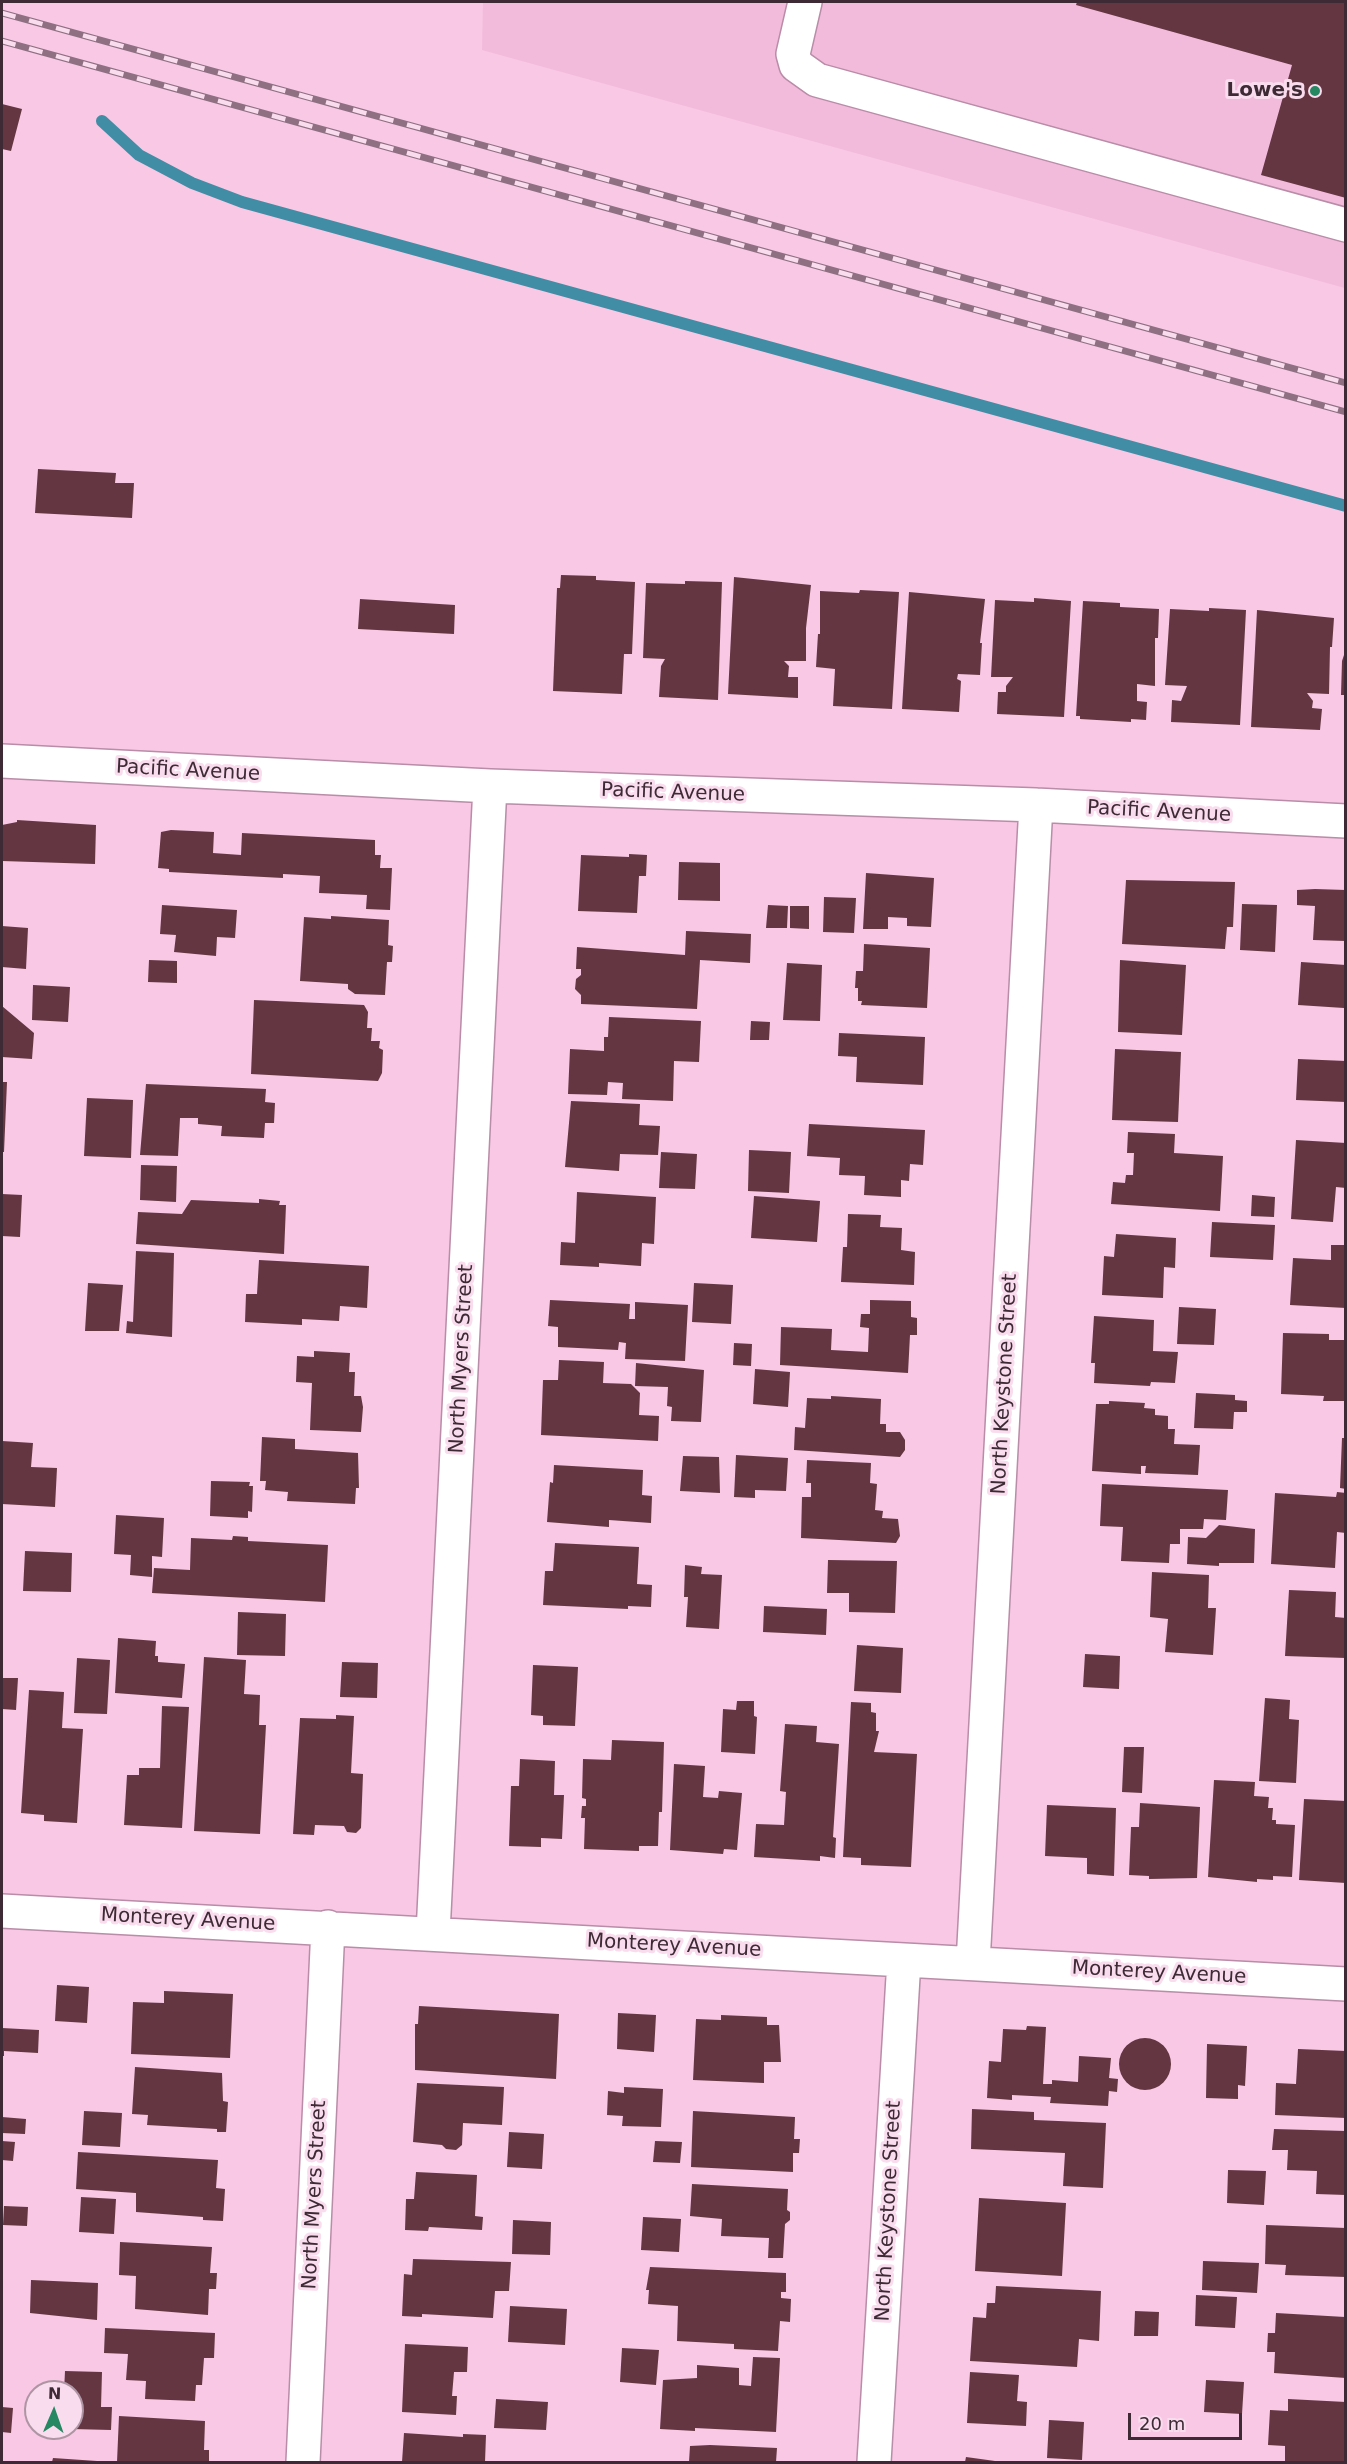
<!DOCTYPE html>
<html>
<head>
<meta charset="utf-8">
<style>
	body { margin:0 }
	#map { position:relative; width:1347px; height:2464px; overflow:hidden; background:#f8c8e4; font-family:"DejaVu Sans",sans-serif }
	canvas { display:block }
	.frame { position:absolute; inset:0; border:3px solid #3d2a35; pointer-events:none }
	.north { position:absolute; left:24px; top:2380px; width:60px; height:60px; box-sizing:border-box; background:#f9dced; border:2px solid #ae95a3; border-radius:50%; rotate:2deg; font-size:16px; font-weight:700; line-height:24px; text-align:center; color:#3d2a35 }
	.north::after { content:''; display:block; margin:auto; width:21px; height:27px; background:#268862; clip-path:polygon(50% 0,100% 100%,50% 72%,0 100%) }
	.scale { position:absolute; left:1128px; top:2413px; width:114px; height:27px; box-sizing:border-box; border:3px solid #3d2a35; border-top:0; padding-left:8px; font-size:18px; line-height:21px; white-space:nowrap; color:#3d2a35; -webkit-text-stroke:4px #f9dced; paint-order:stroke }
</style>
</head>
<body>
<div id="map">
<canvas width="1347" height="2464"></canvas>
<div class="frame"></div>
<div class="north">N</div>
<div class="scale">20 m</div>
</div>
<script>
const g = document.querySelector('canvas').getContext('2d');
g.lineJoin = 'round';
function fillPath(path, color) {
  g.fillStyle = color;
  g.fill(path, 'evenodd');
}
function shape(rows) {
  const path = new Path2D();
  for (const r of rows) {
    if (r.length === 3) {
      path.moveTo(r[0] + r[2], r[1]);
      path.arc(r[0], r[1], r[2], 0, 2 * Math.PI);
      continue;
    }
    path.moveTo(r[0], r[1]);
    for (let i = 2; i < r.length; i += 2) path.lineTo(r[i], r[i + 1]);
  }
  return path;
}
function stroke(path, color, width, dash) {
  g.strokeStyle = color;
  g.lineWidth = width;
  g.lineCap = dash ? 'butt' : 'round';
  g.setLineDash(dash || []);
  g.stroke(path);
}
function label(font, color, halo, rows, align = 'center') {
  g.font = font + ' "DejaVu Sans",sans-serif';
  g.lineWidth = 6;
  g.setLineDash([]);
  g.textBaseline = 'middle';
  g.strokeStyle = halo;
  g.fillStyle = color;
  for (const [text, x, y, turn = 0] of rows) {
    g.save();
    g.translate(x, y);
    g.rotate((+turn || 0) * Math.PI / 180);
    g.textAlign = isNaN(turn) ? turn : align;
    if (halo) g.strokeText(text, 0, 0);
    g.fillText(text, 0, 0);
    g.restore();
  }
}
fillPath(shape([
	[483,2,1345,2,1345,288,482,50]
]), '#f2bbdc');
stroke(shape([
	[102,121,139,155,192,183,242,202,1346,506]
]), '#418da6', 12);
fillPath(shape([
	[1077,2,1346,2,1346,198,1261,175,1292,65,1076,5],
	[2,104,22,109,11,151,2,149],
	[38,469,116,473,115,483,134,483,132,518,35,513],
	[561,575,596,576,596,580,635,582,632,654,624,654,622,694,553,691,557,588,560,588],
	[734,577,811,585,806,628,806,661,784,661,789,666,788,677,798,677,798,698,728,694],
	[685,581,722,582,718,700,659,697,661,666,665,659,643,658,646,583,685,584],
	[860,590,899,592,892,709,833,706,835,669,816,667,818,634,820,634,820,591,859,593],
	[909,592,985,599,980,643,982,643,980,675,958,674,957,679,961,681,959,712,902,709],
	[1034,598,1071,601,1064,717,997,714,998,692,1006,692,1006,686,1013,677,991,677,995,600,1034,602],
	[360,599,455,605,454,634,358,629],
	[1083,601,1120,603,1120,607,1159,609,1158,638,1155,638,1155,686,1137,684,1137,701,1147,702,1146,720,1131,719,1131,722,1080,719,1080,716,1076,716],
	[1209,608,1246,610,1240,725,1171,722,1172,700,1181,701,1187,686,1165,685,1170,609,1209,611],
	[1257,610,1334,618,1332,647,1330,647,1329,694,1307,693,1313,701,1312,708,1322,709,1320,730,1251,727],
	[1344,655,1346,695,1341,695,1342,661],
	[17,820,96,825,95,864,2,861,2,825,17,822],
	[171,830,214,832,213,853,241,855,242,833,375,840,375,855,381,855,380,868,392,868,390,910,366,909,367,895,319,893,320,876,283,874,283,878,169,872,169,869,158,868,161,832],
	[629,854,647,855,646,876,639,876,637,913,578,911,581,855,629,857],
	[679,862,720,863,720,901,678,900],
	[866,873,934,878,931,927,907,926,907,918,888,917,888,929,863,929],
	[1126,880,1235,882,1233,927,1227,927,1225,949,1122,944],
	[1315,889,1346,890,1346,941,1313,940,1315,906,1297,905,1297,890],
	[824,897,856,898,854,933,823,932],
	[1242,904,1277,905,1275,952,1240,950],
	[162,905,237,910,235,938,217,937,216,956,174,952,176,935,160,934],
	[768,905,788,906,787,928,766,928],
	[790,906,809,906,809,929,790,928],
	[331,916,389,920,388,945,393,946,392,962,387,962,385,995,355,994,348,989,348,984,300,981,304,917,331,919],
	[2,926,28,928,26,969,2,967],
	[686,931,751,934,750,963,700,960,697,1009,581,1004,581,995,575,989,576,979,581,975,581,969,576,969,577,947,685,955],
	[864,944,930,948,927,1008,861,1005,862,1001,858,1001,858,988,855,988,856,971,863,971],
	[149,960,177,961,177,983,148,982],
	[1120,960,1186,965,1182,1035,1118,1032],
	[1301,962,1346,965,1344,1008,1298,1005],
	[787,963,822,965,820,1021,783,1020],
	[33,985,70,987,68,1022,32,1020],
	[254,1000,364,1005,368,1012,367,1028,372,1028,371,1041,380,1041,379,1048,383,1050,382,1073,378,1081,251,1074],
	[2,1006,34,1033,32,1059,2,1057],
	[609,1017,701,1021,699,1062,674,1061,673,1101,622,1099,623,1083,608,1082,607,1095,568,1094,570,1049,604,1051,604,1037,608,1037],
	[751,1021,770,1022,769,1040,750,1040],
	[839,1033,925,1037,923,1085,856,1082,857,1057,838,1056],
	[1115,1049,1181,1052,1178,1122,1112,1120],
	[1298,1059,1346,1061,1346,1102,1296,1100],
	[2,1082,7,1082,4,1152,2,1152],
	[146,1084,266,1089,265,1102,275,1103,274,1123,265,1123,264,1138,221,1136,222,1126,198,1124,198,1118,180,1118,178,1156,140,1155],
	[87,1098,133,1100,131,1158,84,1156],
	[571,1101,640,1104,639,1125,660,1126,658,1155,620,1154,619,1171,565,1167],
	[809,1124,925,1130,923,1165,910,1164,909,1181,901,1180,901,1197,864,1195,865,1176,839,1175,840,1158,807,1156],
	[1128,1132,1175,1134,1174,1153,1223,1156,1220,1211,1111,1204,1113,1182,1125,1183,1126,1175,1133,1175,1134,1153,1127,1153],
	[1296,1140,1346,1143,1346,1188,1336,1187,1333,1222,1291,1219],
	[749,1150,791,1152,789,1193,748,1191],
	[661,1152,697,1154,695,1189,659,1188],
	[141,1165,177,1166,176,1202,140,1200],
	[577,1192,656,1197,654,1244,642,1243,641,1266,599,1263,599,1267,560,1265,561,1242,575,1243],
	[2,1194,22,1195,20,1237,2,1236],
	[1252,1195,1275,1197,1274,1217,1251,1216],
	[754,1196,820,1201,817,1242,751,1238],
	[259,1199,280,1201,279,1205,286,1205,284,1254,136,1244,138,1212,182,1214,191,1200,259,1203],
	[848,1214,881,1215,880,1227,902,1228,901,1250,915,1252,914,1285,841,1282,843,1247,847,1247],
	[1212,1222,1275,1225,1273,1260,1210,1257],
	[1116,1234,1176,1238,1175,1268,1164,1267,1163,1298,1102,1295,1104,1256,1114,1257],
	[1331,1245,1346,1245,1346,1308,1290,1305,1293,1258,1331,1260],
	[136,1251,174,1253,172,1337,126,1333,127,1321,133,1322],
	[259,1260,369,1266,367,1308,340,1306,339,1321,302,1319,302,1325,245,1322,246,1294,257,1294],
	[88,1283,123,1285,119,1331,85,1331],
	[694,1283,733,1285,731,1324,692,1322],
	[550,1300,630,1304,629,1319,635,1319,635,1302,688,1305,685,1361,625,1359,626,1343,619,1342,618,1350,558,1347,558,1327,548,1326],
	[870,1300,911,1301,911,1317,917,1318,917,1335,910,1335,908,1373,780,1365,781,1327,832,1329,831,1350,868,1352,869,1328,860,1327,861,1314,870,1314],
	[1179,1307,1216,1309,1214,1345,1177,1344],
	[1094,1316,1154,1320,1153,1351,1178,1352,1175,1383,1151,1382,1150,1386,1094,1383,1095,1363,1091,1363],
	[1283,1333,1329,1334,1329,1340,1346,1340,1346,1401,1323,1401,1324,1396,1281,1394],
	[734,1343,752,1344,751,1366,733,1365],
	[314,1351,350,1353,349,1372,355,1372,354,1396,361,1396,363,1407,361,1432,310,1430,312,1383,296,1382,297,1356,314,1357],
	[559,1360,604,1362,603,1383,631,1384,640,1393,639,1415,659,1416,658,1441,541,1435,543,1380,558,1380],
	[636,1363,704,1370,701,1422,671,1421,672,1407,667,1406,668,1387,635,1386],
	[755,1369,790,1372,788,1407,753,1404],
	[1196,1393,1235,1395,1235,1400,1247,1401,1247,1412,1234,1412,1233,1429,1194,1428],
	[831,1396,881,1399,880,1424,886,1424,886,1432,900,1432,905,1440,905,1450,900,1457,794,1450,795,1427,805,1428,807,1398,831,1399],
	[1109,1401,1145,1403,1144,1408,1155,1409,1155,1415,1168,1416,1168,1429,1175,1429,1174,1444,1200,1445,1198,1475,1145,1473,1146,1466,1141,1466,1141,1474,1092,1471,1096,1404,1109,1404],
	[262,1437,295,1439,295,1449,358,1453,359,1488,356,1488,355,1504,287,1501,288,1492,265,1490,266,1481,260,1481],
	[1342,1438,1346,1438,1346,1489,1340,1488],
	[2,1441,33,1443,31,1467,57,1468,55,1507,2,1504],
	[736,1455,788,1458,786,1491,755,1490,755,1498,734,1497],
	[683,1456,719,1457,720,1493,680,1491],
	[807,1460,871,1463,870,1483,877,1484,875,1510,883,1511,882,1518,898,1519,900,1536,896,1543,801,1538,802,1497,811,1497,811,1483,806,1483],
	[554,1465,643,1470,642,1495,652,1496,651,1523,609,1520,609,1527,547,1522,550,1482,553,1483],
	[211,1481,250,1482,249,1486,253,1486,252,1512,248,1511,248,1518,210,1516],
	[1102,1484,1228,1490,1226,1520,1204,1519,1203,1529,1180,1529,1180,1544,1170,1544,1169,1563,1121,1561,1123,1527,1100,1526],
	[1337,1492,1346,1493,1346,1533,1337,1532,1335,1568,1271,1564,1275,1493,1336,1497],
	[116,1515,164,1518,162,1557,152,1556,152,1577,130,1575,131,1555,114,1554],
	[1219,1525,1255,1529,1254,1563,1219,1563,1219,1566,1187,1564,1188,1537,1206,1538],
	[233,1536,248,1537,248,1541,328,1545,325,1602,152,1593,154,1568,190,1570,191,1538,232,1540],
	[555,1543,639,1547,637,1584,652,1585,651,1607,628,1606,628,1609,543,1605,545,1571,553,1571],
	[25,1551,72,1553,71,1592,23,1591],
	[828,1560,897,1561,895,1613,849,1612,849,1593,827,1593],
	[685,1565,702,1567,701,1574,722,1575,719,1629,686,1627,688,1597,684,1597],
	[1152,1572,1209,1575,1208,1608,1216,1608,1213,1655,1165,1652,1168,1619,1150,1617],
	[1289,1590,1336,1592,1335,1617,1346,1618,1346,1658,1285,1656],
	[764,1606,827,1609,826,1635,763,1632],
	[238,1612,286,1614,285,1656,237,1655],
	[118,1638,156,1641,155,1656,158,1656,158,1662,185,1664,182,1698,115,1693],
	[857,1645,903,1648,901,1693,854,1691],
	[1085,1654,1120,1656,1119,1689,1083,1687],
	[204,1657,246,1660,244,1694,260,1695,259,1725,266,1725,260,1834,194,1831],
	[77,1658,110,1660,107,1714,74,1713],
	[342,1662,378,1663,377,1698,340,1697],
	[533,1665,578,1667,575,1726,543,1725,543,1716,531,1715],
	[2,1678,18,1678,16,1710,2,1709],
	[29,1690,64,1692,62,1728,83,1729,77,1823,44,1821,44,1815,21,1813],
	[1265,1698,1290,1700,1289,1719,1299,1720,1296,1783,1259,1781],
	[737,1701,754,1701,754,1716,757,1717,755,1754,721,1752,723,1709,736,1710],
	[851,1702,871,1703,871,1712,876,1713,876,1731,879,1731,874,1752,917,1754,911,1867,861,1865,861,1858,843,1857],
	[162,1706,189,1707,182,1828,124,1825,127,1775,139,1775,139,1768,160,1768],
	[336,1715,354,1716,351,1773,363,1774,361,1828,356,1833,347,1832,344,1826,315,1825,314,1835,293,1834,300,1718,336,1719],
	[785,1724,817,1726,816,1742,839,1744,833,1837,836,1838,835,1858,820,1856,820,1861,754,1857,756,1824,784,1825,786,1792,780,1791],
	[612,1740,664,1742,662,1812,659,1812,658,1846,639,1846,639,1851,584,1849,585,1818,581,1818,582,1806,586,1806,586,1799,582,1798,583,1759,611,1760],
	[1124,1747,1144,1747,1142,1793,1122,1792],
	[520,1759,555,1761,554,1795,564,1795,562,1839,541,1838,541,1847,509,1846,511,1786,519,1786],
	[674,1764,705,1766,703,1797,718,1798,719,1791,742,1793,737,1850,724,1849,723,1854,670,1850],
	[1214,1780,1255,1782,1254,1796,1269,1797,1268,1808,1273,1808,1272,1820,1276,1820,1276,1824,1295,1825,1292,1877,1273,1876,1273,1880,1257,1879,1257,1882,1208,1877],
	[1304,1799,1346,1801,1346,1883,1299,1880],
	[1140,1803,1200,1807,1197,1878,1149,1879,1149,1876,1129,1875,1131,1827,1139,1827],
	[1047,1805,1116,1808,1114,1876,1087,1874,1087,1858,1045,1856],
	[57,1985,89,1987,87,2023,55,2021],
	[164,1991,233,1994,230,2058,131,2054,133,2002,164,2003],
	[419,2006,559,2014,556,2079,415,2070,415,2024,418,2024],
	[618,2013,656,2015,654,2052,617,2049],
	[721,2015,767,2017,767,2025,779,2025,781,2062,764,2062,764,2083,693,2080,696,2019,721,2020],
	[1027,2026,1046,2027,1043,2084,1052,2084,1052,2080,1078,2082,1079,2056,1111,2058,1109,2078,1118,2079,1117,2092,1109,2091,1108,2106,1050,2103,1051,2097,1012,2095,1012,2100,987,2098,989,2061,1001,2062,1003,2029,1026,2030],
	[2,2028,39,2030,38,2053,4,2051,4,2056,2,2056],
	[1145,2064,26],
	[1207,2044,1247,2046,1245,2086,1238,2085,1238,2099,1206,2098],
	[1298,2049,1346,2051,1346,2118,1275,2115,1276,2083,1296,2084],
	[135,2067,222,2073,223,2101,228,2102,226,2132,217,2132,217,2129,147,2125,148,2115,132,2114],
	[417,2083,504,2087,502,2125,463,2123,462,2145,456,2150,446,2149,442,2145,413,2142],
	[624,2087,663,2089,661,2127,622,2126,623,2116,607,2115,608,2091,624,2093],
	[972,2109,1034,2112,1034,2120,1106,2123,1103,2188,1063,2186,1065,2153,971,2149],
	[84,2111,122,2113,120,2147,82,2145],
	[693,2111,795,2117,794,2139,800,2139,799,2153,793,2153,793,2172,691,2167],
	[2,2117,26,2119,25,2134,2,2133],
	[1274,2129,1346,2131,1346,2195,1316,2194,1317,2171,1287,2170,1288,2150,1272,2150],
	[509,2132,544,2134,542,2169,507,2167],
	[2,2141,15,2142,13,2161,2,2160],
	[655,2141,682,2142,680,2163,653,2162],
	[78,2152,218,2160,216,2188,225,2189,223,2221,203,2220,203,2217,136,2212,136,2193,76,2189],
	[1228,2170,1266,2171,1264,2205,1227,2203],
	[416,2172,477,2175,475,2216,483,2217,482,2230,429,2227,428,2231,405,2230,406,2199,414,2199],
	[692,2184,788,2189,787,2210,790,2212,790,2220,785,2224,783,2258,768,2258,769,2238,721,2236,722,2219,690,2216],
	[81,2197,116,2199,114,2234,79,2232],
	[979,2198,1066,2203,1062,2276,975,2271],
	[4,2206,28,2207,27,2226,3,2225],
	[643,2217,681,2219,679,2252,641,2250],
	[513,2220,551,2222,550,2255,512,2254],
	[1266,2225,1346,2228,1346,2277,1285,2275,1286,2265,1265,2264],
	[120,2242,212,2247,210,2273,217,2273,216,2289,209,2289,208,2315,135,2309,136,2276,119,2275],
	[413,2259,511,2262,509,2291,495,2291,493,2318,422,2314,422,2317,402,2316,404,2274,412,2275],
	[1203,2261,1259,2263,1257,2293,1202,2290],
	[650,2267,786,2273,786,2292,781,2292,781,2298,791,2299,790,2322,780,2321,778,2351,734,2349,734,2344,677,2341,678,2306,648,2304,649,2290,646,2290],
	[31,2280,98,2283,97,2320,30,2313],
	[996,2286,1101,2291,1099,2341,1079,2339,1077,2367,970,2361,973,2317,986,2318,987,2303,995,2303],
	[1196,2295,1237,2297,1235,2328,1195,2326],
	[510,2306,567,2309,565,2345,508,2342],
	[1135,2311,1159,2312,1158,2336,1134,2336],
	[1276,2313,1345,2317,1346,2378,1274,2373,1275,2352,1267,2352,1268,2333,1275,2333],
	[105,2328,215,2333,214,2358,204,2358,202,2385,196,2385,195,2401,145,2399,146,2381,126,2380,128,2354,104,2353],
	[405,2344,468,2347,467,2372,454,2372,452,2396,457,2396,456,2415,402,2412],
	[622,2348,659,2350,656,2385,620,2382],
	[753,2357,780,2358,776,2432,695,2428,695,2431,660,2429,663,2380,697,2378,697,2365,739,2368,739,2385,751,2386],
	[65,2371,102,2372,101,2407,112,2407,111,2430,72,2429,72,2392,64,2392],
	[970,2372,1019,2375,1017,2401,1027,2402,1026,2426,967,2423],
	[1206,2380,1244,2382,1242,2414,1204,2412],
	[496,2399,548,2402,546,2430,494,2428],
	[1288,2399,1346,2402,1346,2462,1285,2462,1285,2446,1268,2445,1270,2410,1288,2411],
	[2,2407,13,2408,11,2433,2,2432],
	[119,2416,205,2421,204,2450,209,2450,209,2462,117,2462],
	[1049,2420,1084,2422,1082,2460,1047,2458],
	[404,2433,463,2437,463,2434,486,2435,485,2462,402,2462],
	[710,2445,777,2448,776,2462,689,2462,690,2446],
	[966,2457,995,2461,995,2462,965,2462],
	[53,2458,97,2461,97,2462,52,2462]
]), '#633642');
const minor = shape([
	[805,2,793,54,796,65,817,80,1346,225],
	[2,761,490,786,1036,805,1346,821],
	[2,1911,1346,1984],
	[433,1933,490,786],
	[973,1963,1036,805],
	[303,2462,328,1927],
	[874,2462,904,1960]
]);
stroke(minor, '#b98ca7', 36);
stroke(minor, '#fff', 33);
const rail = shape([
	[2,13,1346,383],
	[2,41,1346,412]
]);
stroke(rail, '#8f6f82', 7);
stroke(rail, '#f9dced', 4.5, [14]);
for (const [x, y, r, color] of [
	[1315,91,6,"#268862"]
]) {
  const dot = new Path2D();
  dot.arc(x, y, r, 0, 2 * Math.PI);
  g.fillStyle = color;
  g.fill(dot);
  stroke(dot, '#f9dced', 2);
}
label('bold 20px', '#3d2a35', '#f9dced', [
	["Lowe's",1303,91]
], 'right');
label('20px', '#3d2a35', '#f9dced', [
	["Pacific Avenue",188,771,3],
	["Pacific Avenue",673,793,2],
	["Pacific Avenue",1159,812,3],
	["North Myers Street",462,1359,-87],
	["North Keystone Street",1005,1384,-87],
	["Monterey Avenue",188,1920,3],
	["Monterey Avenue",674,1946,3],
	["Monterey Avenue",1159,1973,3],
	["North Myers Street",315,2195,-87],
	["North Keystone Street",889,2211,-87]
]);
</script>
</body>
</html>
